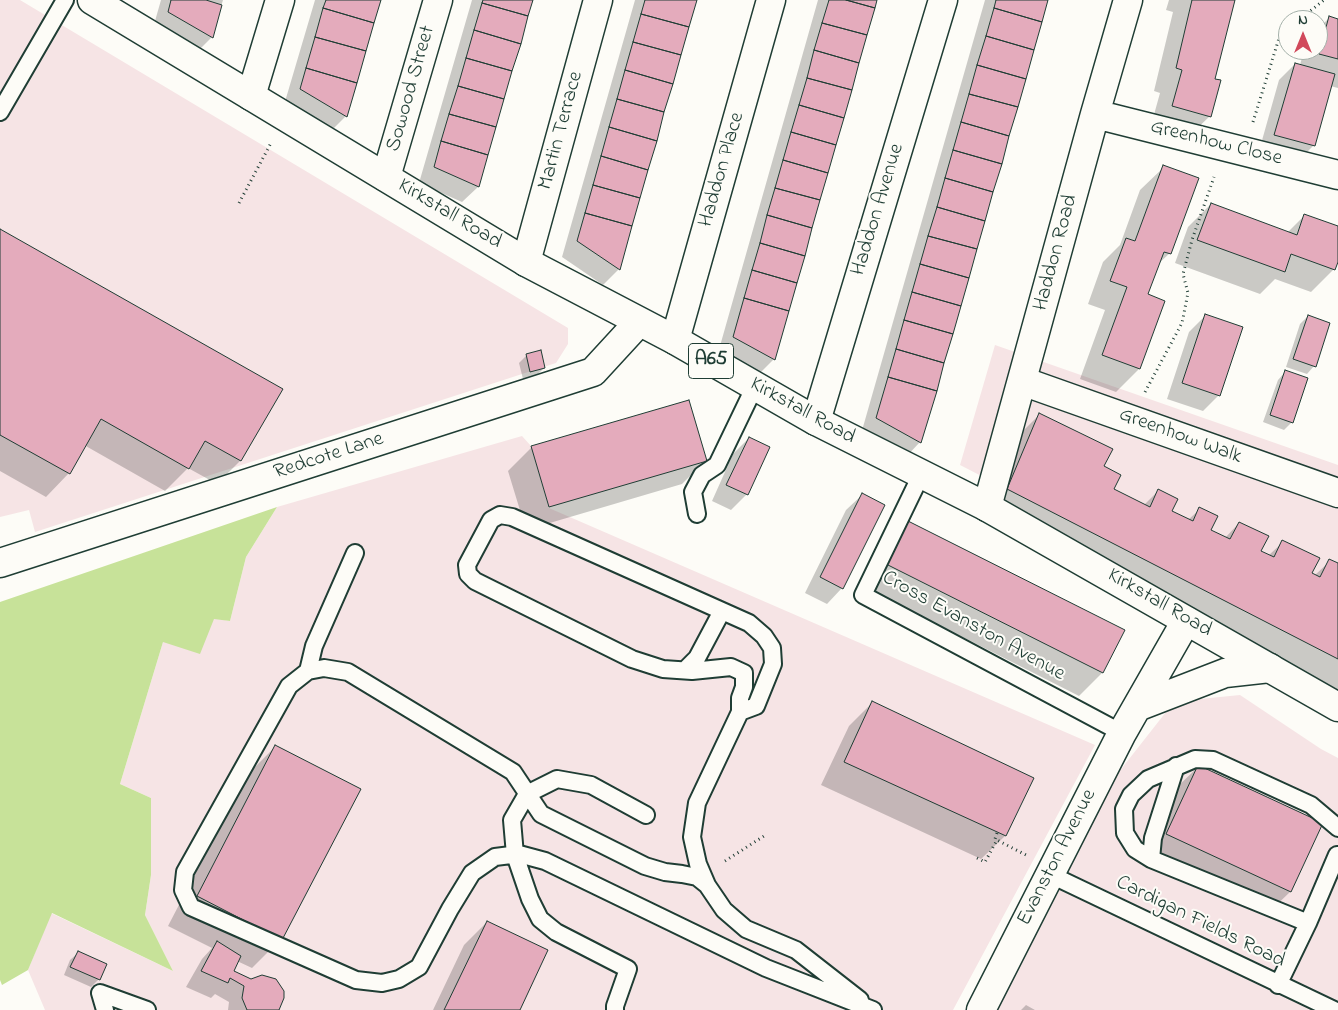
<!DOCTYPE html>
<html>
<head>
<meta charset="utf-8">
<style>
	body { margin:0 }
	#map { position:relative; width:1338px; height:1010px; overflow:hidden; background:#fdfcf7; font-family:"Indie Flower",sans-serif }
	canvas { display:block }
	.north { position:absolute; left:1278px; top:10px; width:50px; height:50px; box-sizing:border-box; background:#fdfcf7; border:1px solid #a4b0a9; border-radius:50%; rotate:0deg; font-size:14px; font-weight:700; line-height:20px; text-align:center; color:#1f3d34 }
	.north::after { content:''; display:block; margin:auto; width:18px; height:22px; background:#d1495b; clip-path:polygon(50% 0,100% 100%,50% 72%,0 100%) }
</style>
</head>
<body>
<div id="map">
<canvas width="1338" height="1010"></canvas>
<div class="north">N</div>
</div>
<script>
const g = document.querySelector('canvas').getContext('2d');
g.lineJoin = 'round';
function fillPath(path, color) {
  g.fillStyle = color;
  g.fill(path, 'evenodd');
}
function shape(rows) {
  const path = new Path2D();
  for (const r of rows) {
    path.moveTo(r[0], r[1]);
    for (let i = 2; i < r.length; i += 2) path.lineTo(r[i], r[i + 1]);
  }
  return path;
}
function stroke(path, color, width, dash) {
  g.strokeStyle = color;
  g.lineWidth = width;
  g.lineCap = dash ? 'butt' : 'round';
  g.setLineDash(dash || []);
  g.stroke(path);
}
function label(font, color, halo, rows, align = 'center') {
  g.font = font + ' "Indie Flower",sans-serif';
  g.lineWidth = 4;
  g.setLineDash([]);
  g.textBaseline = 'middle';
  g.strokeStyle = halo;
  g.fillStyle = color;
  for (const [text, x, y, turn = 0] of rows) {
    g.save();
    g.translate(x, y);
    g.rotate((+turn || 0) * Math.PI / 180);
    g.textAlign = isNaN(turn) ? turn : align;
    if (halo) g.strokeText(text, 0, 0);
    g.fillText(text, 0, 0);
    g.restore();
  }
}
fillPath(shape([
	[0,0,20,0,568,328,568,344,556,363,35,532,29,510,0,517],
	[995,345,1338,465,1338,659,960,465],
	[522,436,531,446,549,508,1095,745,953,1010,45,1010,28,970,51,913,173,971,145,915,151,875,151,798,120,784,163,642,214,618,230,621,246,557,277,507],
	[1240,695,1321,749,1338,758,1338,1010,996,1010,1100,796,1166,712,1190,700]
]), '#f6e4e5');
fillPath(shape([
	[277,507,246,557,230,621,214,619,200,654,163,642,120,784,151,798,151,875,145,915,173,971,52,913,28,970,2,985,0,980,0,602]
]), '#c7e299');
fillPath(shape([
	[161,0,223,0,212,37,196,53,153,28],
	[315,0,380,0,346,116,330,132,284,105],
	[472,0,532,0,478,187,462,202,419,183],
	[635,0,695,0,619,269,603,285,562,257],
	[818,0,876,0,774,359,758,375,718,353],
	[985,0,1047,0,920,442,905,458,861,434],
	[1169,0,1233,0,1213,80,1210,116,1186,139,1150,129,1160,93,1154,91,1173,12,1166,10],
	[1329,18,1338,20,1338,88,1330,86,1313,146,1298,161,1259,151,1279,80,1295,64,1300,65,1304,50,1318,50,1318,29],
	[1164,167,1170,253,1157,265,1146,295,1139,369,1116,392,1080,379,1105,310,1088,304,1103,262,1120,245,1140,190],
	[1211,204,1288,232,1305,215,1338,228,1338,259,1334,269,1311,292,1275,279,1260,294,1175,263,1188,227],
	[0,230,281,389,240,461,217,484,188,468,165,491,84,445,69,473,46,497,0,471],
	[1205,316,1219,395,1203,411,1167,399,1189,332],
	[1308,316,1314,366,1307,374,1286,367,1300,324],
	[527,355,544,368,536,376,523,379,519,363],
	[1285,372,1292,422,1284,430,1263,422,1278,380],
	[688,402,705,461,682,484,526,530,508,471,531,448],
	[1039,415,1102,467,1112,490,1144,505,1158,491,1170,511,1188,520,1200,509,1209,530,1225,538,1239,523,1259,551,1268,556,1283,542,1311,574,1314,576,1330,561,1338,565,1338,694,985,512,1016,438],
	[749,438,747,494,731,510,712,501,733,454],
	[862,495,842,588,827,604,805,593,846,510],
	[906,521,1102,673,1079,696,862,586],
	[872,703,1032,778,1005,836,981,859,821,785,849,726],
	[276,746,281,939,252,968,237,961,232,971,251,980,263,976,275,980,283,998,281,1004,276,1010,228,1010,229,1002,215,994,211,998,186,987,202,959,212,948,168,926,246,776],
	[1199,766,1322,824,1290,892,1266,915,1144,858,1175,789],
	[487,922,519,1010,433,1010,464,945],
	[78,953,99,979,91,987,64,975,70,960],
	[1026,1005,1035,1010,1021,1010]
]), '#0003');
const building = shape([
	[171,0,206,0,222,5,213,38,168,12,171,0],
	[326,0,381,0,374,23,323,8,326,0],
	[483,0,533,0,528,16,482,3,483,0],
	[645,0,697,0,689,27,641,14,645,0],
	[829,0,846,0,875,8,867,35,822,23,829,0],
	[846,0,877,0,875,8,846,0],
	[996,0,1048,0,1042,22,994,8,996,0],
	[1192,0,1235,0,1215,79,1221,80,1211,117,1172,106,1182,70,1176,68,1192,0],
	[482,3,528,16,521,44,474,30,482,3],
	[323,8,374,23,366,51,315,37,323,8],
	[994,8,1042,22,1034,50,986,36,994,8],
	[641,14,689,27,681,55,633,42,641,14],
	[1329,16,1338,19,1338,59,1319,54,1329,16],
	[822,23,867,35,859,63,814,50,822,23],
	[474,30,521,44,512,71,466,58,474,30],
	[986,36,1034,50,1026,79,977,65,986,36],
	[315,37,366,51,357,83,306,68,315,37],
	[633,42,681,55,673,84,625,70,633,42],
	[814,50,859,63,852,90,807,78,814,50],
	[466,58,512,71,504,99,458,86,466,58],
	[1295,63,1335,74,1315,146,1274,135,1295,63],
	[977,65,1026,79,1018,107,969,94,977,65],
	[306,68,357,83,347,117,300,89,306,68],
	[625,70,673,84,664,112,617,99,625,70],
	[807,78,852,90,844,118,799,105,807,78],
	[458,86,504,99,496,127,449,114,458,86],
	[969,94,1018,107,1009,136,961,122,969,94],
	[617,99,664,112,657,141,609,127,617,99],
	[799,105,844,118,836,145,791,132,799,105],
	[449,114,496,127,488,155,441,141,449,114],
	[961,122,1009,136,1002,164,953,150,961,122],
	[609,127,657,141,648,170,601,156,609,127],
	[791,132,836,145,828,173,783,160,791,132],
	[441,141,488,155,479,187,434,167,441,141],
	[953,150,1002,164,993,192,945,178,953,150],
	[601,156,648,170,640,198,593,185,601,156],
	[783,160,828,173,820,200,775,188,783,160],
	[1163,165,1199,178,1171,254,1164,252,1148,294,1165,301,1140,369,1102,355,1127,287,1110,281,1126,238,1135,241,1163,165],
	[945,178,993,192,985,221,937,207,945,178],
	[593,185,640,198,632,226,585,213,593,185],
	[775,188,820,200,812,228,767,215,775,188],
	[1211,203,1297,235,1304,214,1338,226,1338,262,1335,270,1291,254,1285,272,1197,240,1211,203],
	[937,207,985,221,977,249,928,236,937,207],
	[585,213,632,226,620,270,577,241,585,213],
	[767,215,812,228,805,256,760,243,767,215],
	[0,229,283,389,241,461,205,441,189,469,101,419,70,474,0,435,0,229],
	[928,236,977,249,969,278,920,264,928,236],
	[760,243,805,256,797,283,752,270,760,243],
	[920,264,969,278,961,306,912,292,920,264],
	[752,270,797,283,789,311,744,298,752,270],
	[912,292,961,306,953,334,904,320,912,292],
	[744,298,789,311,775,360,733,337,744,298],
	[1205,314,1243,327,1220,396,1182,383,1205,314],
	[1308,315,1330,323,1316,367,1293,359,1308,315],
	[904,320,953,334,944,363,896,349,904,320],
	[896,349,944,363,937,391,888,377,896,349],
	[541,350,545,368,530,372,526,354,541,350],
	[1285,370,1308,378,1293,423,1270,415,1285,370],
	[888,377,937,391,921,443,876,418,888,377],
	[689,400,707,461,549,507,531,446,689,400],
	[1039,413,1113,449,1104,466,1121,475,1114,489,1150,507,1158,489,1178,499,1172,511,1193,521,1199,507,1218,516,1211,530,1230,539,1239,522,1269,536,1261,551,1274,557,1282,540,1320,558,1312,573,1320,577,1329,559,1338,563,1338,659,1007,489,1039,413],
	[749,437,770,447,748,495,726,485,749,437],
	[862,493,885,505,843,589,820,577,862,493],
	[906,520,1125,630,1103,673,884,563,906,520],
	[872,701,1034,778,1006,836,844,762,872,701],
	[275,745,361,789,282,940,197,896,275,745],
	[1198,765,1323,823,1291,892,1166,834,1198,765],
	[487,921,548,950,520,1010,444,1010,487,921],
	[217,941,241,956,234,971,251,979,262,975,276,979,284,991,284,998,279,1010,247,1010,242,998,244,986,230,978,228,983,201,971,217,941],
	[78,951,107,964,100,980,70,967,78,951]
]);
fillPath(building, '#e4abbc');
stroke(building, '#1f3d34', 1);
const lane = shape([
	[0,112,65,0],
	[921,475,863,595,1122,733],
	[697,514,693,492,702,475,717,465,755,386],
	[685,670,697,658,722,611],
	[308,671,314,646,355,553],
	[740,712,756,706,773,664,772,648,764,636,749,623,512,517,500,515,491,520,467,565,468,574,475,581,632,659,663,669,692,671,731,667,744,673,744,687,740,698,740,712,697,803,692,837,698,864,707,885,724,910,746,929,796,950,860,1000],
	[1151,859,1153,838,1176,766],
	[1049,874,1334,1010],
	[707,885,697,877,682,874,665,872,645,866,541,814,513,772,348,672,324,668,308,671,289,686,185,872,183,890,191,907,356,980,382,983,399,979,419,967,450,909,472,873,495,857,519,854,545,861,766,968,873,1010],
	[1308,923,1151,859,1135,849,1125,833,1124,809,1131,795,1148,779,1195,759,1213,760,1311,805,1338,828],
	[1278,985,1308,923,1337,855],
	[105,1010,100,993,147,1010],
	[615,1010,615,1006,628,969,556,932,540,919,530,899,515,855,512,820,527,794,557,779,591,785,646,815]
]);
const street = shape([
	[251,96,280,0],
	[1095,114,1338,175],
	[386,177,438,0],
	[526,262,598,0],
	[675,340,771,0],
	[1022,381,1338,493],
	[816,421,943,0],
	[987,507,1095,114,1128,0],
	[0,563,593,372,639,322],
	[1137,707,1225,673,1270,668],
	[981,1010,1122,733,1186,621]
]);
const primary = shape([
	[92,0,526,262,675,340,816,421,987,507,1338,707]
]);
stroke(lane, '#1f3d34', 20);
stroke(street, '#1f3d34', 31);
stroke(primary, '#1f3d34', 31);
stroke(shape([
	[1299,20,1324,0],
	[1253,122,1280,35,1288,28],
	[239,203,271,143],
	[1145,392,1182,323,1188,293,1183,274,1192,240,1214,177],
	[997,833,995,839,1026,855],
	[977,858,985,862,997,840],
	[725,861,764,836]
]), '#1f3d34', 3, [1, 4]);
stroke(lane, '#fdfcf7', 16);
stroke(street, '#fdfcf7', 28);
stroke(primary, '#fdfcf7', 28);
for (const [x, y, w] of [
	[711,361,45]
]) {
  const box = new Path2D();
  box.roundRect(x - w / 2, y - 17.5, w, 35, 4);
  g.fillStyle = '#fdfcf7';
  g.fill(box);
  stroke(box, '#1f3d34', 1);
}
label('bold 20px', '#1f3d34', null, [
	["A65",711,361]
]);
label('21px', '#1f3d34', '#fdfcf7', [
	["Sowood Street",412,89,-74],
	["Martin Terrace",562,131,-75],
	["Greenhow Close",1216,144,14],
	["Haddon Place",723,170,-74],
	["Haddon Avenue",879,210,-73],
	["Kirkstall Road",449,215,31],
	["Haddon Road",1057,253,-75],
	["Kirkstall Road",802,412,29],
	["Greenhow Walk",1180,437,20],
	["Redcote Lane",329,457,-18],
	["Kirkstall Road",1159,604,30],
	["Cross Evanston Avenue",973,627,29],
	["Evanston Avenue",1058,858,-63],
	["Cardigan Fields Road",1200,923,26]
]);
</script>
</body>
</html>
